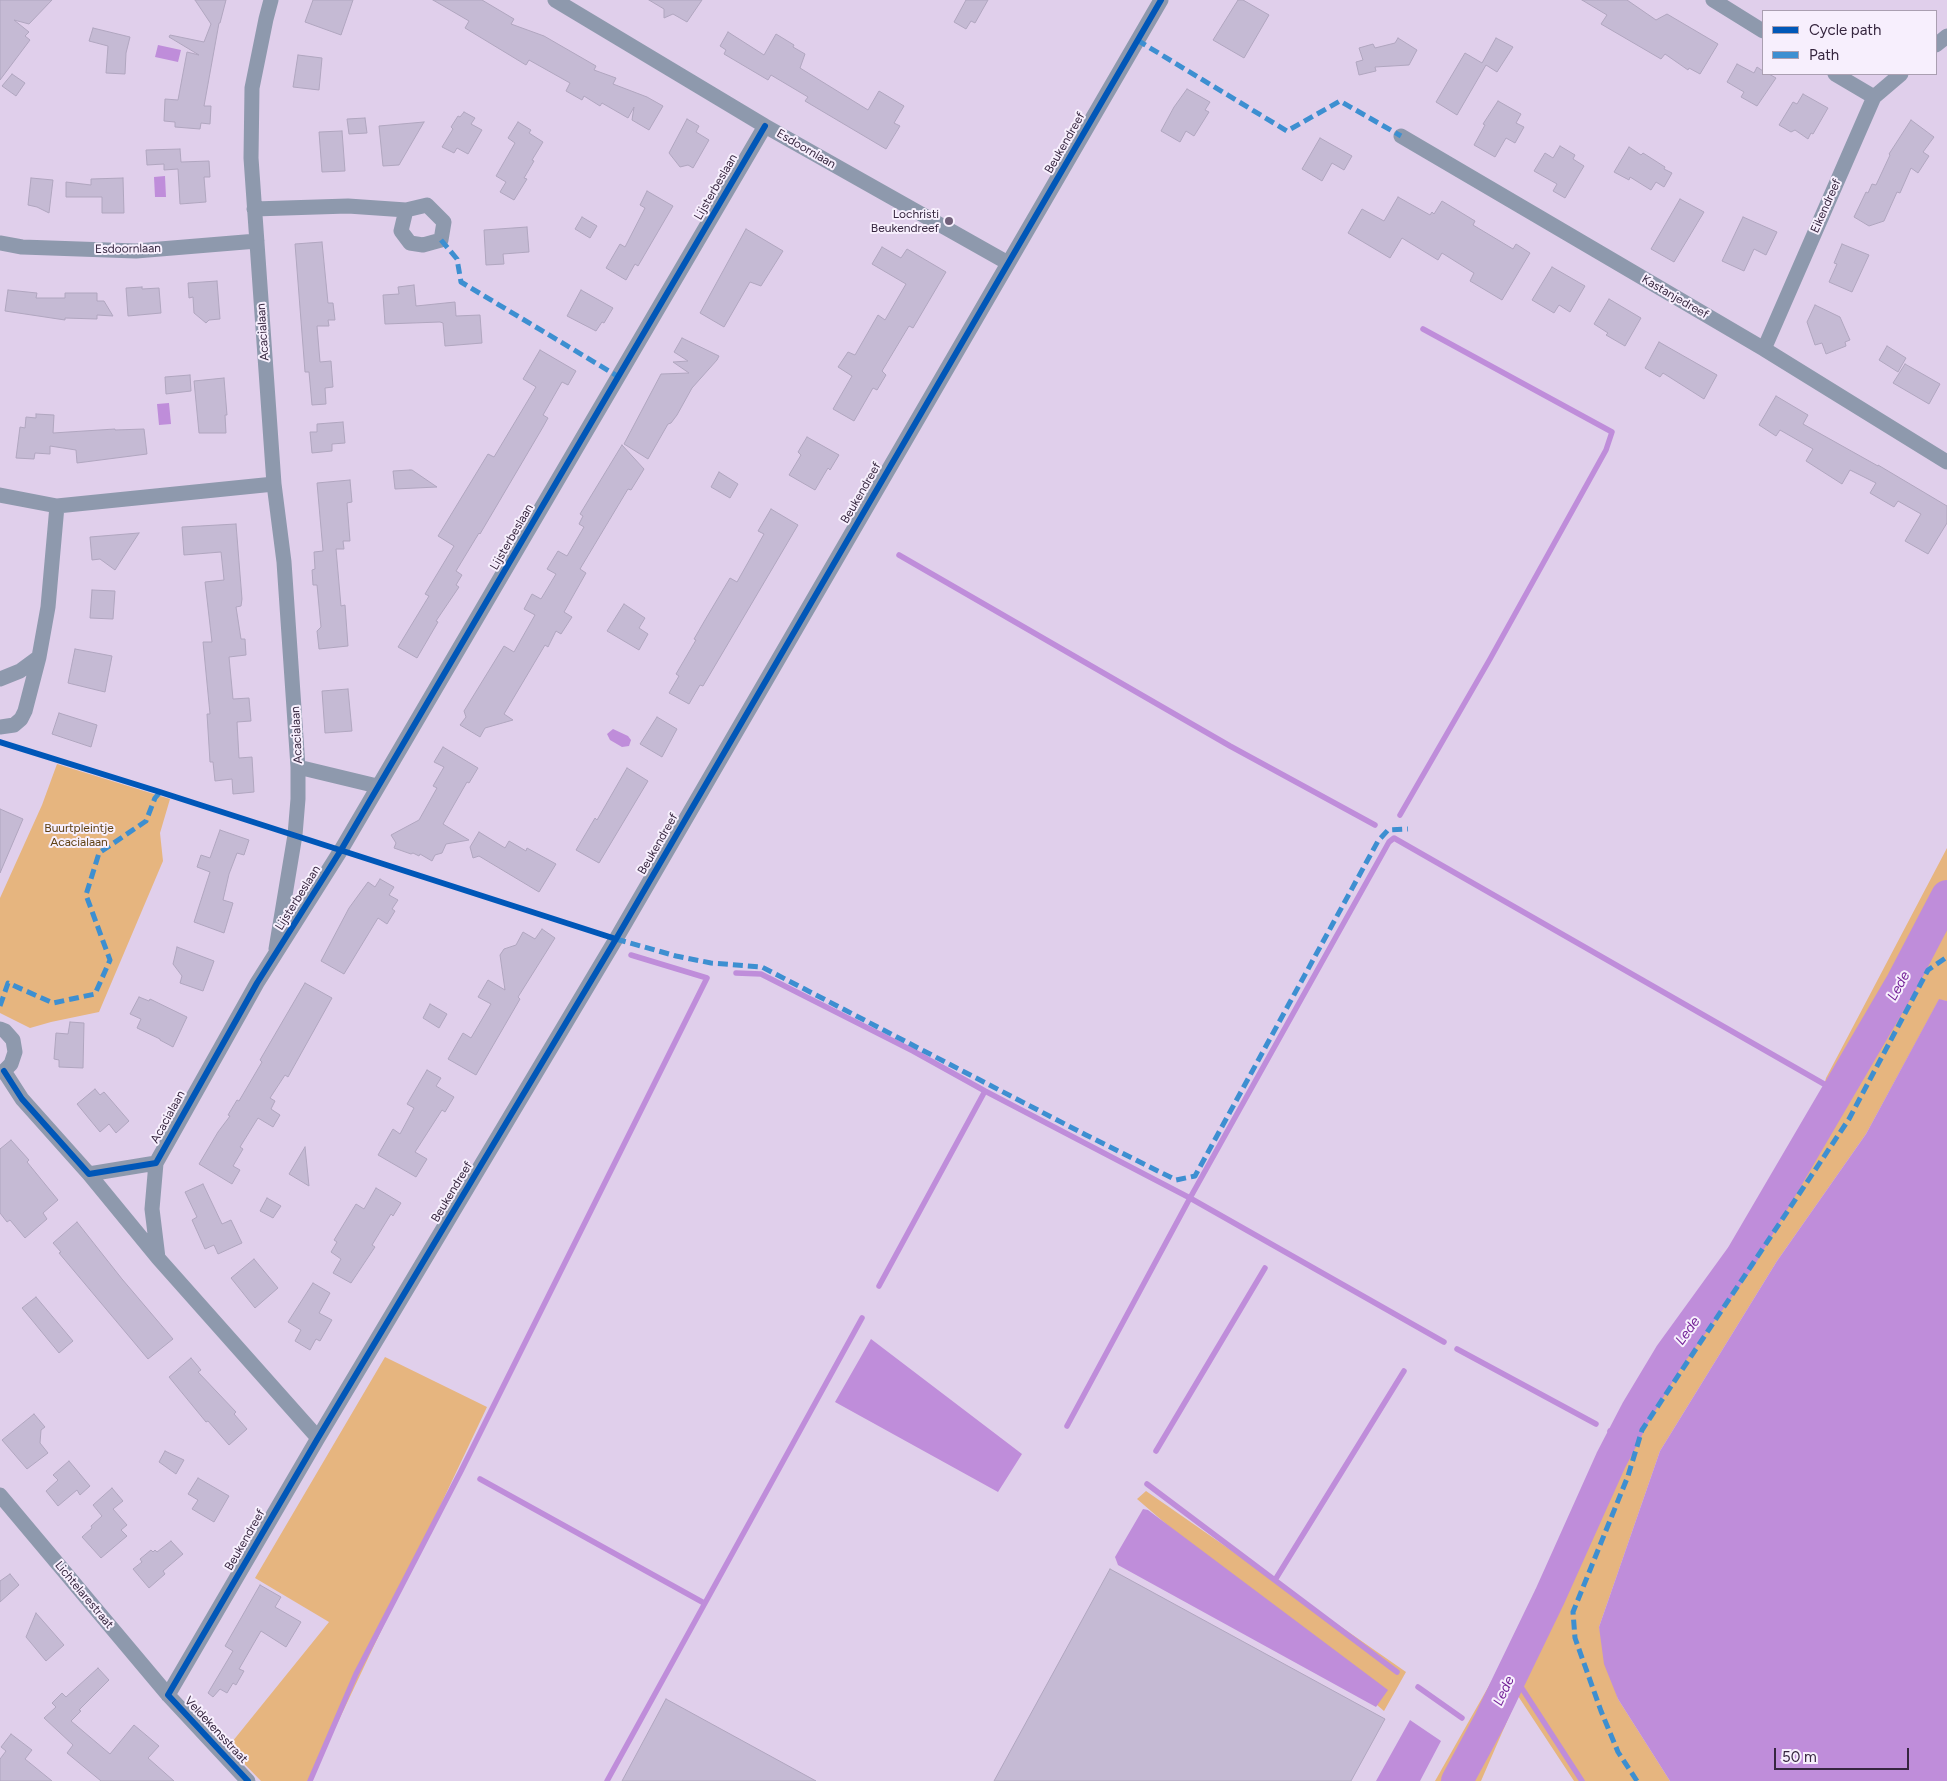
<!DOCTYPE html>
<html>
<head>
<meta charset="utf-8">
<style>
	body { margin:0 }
	#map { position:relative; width:1947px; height:1781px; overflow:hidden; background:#e0cfeb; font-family:Figtree,sans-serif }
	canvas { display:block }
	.legend { position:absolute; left:1762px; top:10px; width:175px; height:65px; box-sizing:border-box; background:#f7effd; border:1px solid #aa9fb1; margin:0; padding:6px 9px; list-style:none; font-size:15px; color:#36263f }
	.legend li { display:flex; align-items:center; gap:10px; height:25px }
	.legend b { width:25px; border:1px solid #aa9fb1 }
	.scale { position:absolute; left:1774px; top:1748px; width:135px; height:22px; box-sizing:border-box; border:2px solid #36263f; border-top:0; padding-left:6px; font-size:15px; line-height:18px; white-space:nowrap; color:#36263f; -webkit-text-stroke:4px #f7effd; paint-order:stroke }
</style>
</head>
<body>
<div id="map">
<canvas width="1947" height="1781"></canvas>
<ul class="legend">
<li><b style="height:6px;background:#0057b8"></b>Cycle path</li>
<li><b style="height:6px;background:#3d8fd1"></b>Path</li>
</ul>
<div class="scale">50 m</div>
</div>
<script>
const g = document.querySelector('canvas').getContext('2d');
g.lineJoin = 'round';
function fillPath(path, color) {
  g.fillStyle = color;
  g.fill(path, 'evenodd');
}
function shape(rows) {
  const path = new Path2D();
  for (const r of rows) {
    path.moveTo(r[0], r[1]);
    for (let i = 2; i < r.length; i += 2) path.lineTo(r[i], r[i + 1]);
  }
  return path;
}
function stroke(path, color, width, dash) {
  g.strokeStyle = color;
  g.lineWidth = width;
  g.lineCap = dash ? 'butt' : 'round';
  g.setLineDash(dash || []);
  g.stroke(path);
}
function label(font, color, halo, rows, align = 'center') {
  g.font = font + ' Figtree,sans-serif';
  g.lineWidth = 4;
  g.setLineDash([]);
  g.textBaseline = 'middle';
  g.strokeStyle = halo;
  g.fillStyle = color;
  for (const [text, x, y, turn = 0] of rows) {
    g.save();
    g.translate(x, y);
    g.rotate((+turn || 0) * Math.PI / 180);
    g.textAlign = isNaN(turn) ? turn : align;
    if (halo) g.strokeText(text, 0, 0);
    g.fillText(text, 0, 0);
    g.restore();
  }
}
fillPath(shape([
	[57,764,170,799,160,833,163,861,99,1012,51,1022,30,1028,0,1013,0,898,42,805],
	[1947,848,1947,1001,1939,1000,1866,1134,1777,1261,1660,1451,1599,1627,1618,1699,1670,1781,1574,1781,1518,1696,1481,1781,1435,1781,1541,1594,1610,1439,1718,1275,1816,1117,1826,1078],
	[385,1357,487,1407,310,1781,261,1781,228,1747,329,1622,255,1578],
	[1146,1491,1406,1672,1384,1711,1137,1499]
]), '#e6b57f');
fillPath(shape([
	[158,45,181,50,178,62,155,57],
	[165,176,166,197,155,197,154,177],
	[169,403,171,424,159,425,157,404],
	[613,729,628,736,631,740,629,746,622,747,610,740,607,734],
	[1939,999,1947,1001,1947,1781,1670,1781,1618,1699,1604,1664,1599,1627,1660,1451,1777,1261,1866,1134],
	[871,1339,1022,1454,998,1492,835,1402],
	[1143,1509,1148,1510,1388,1690,1376,1707,1118,1565,1115,1557],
	[1410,1720,1441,1741,1420,1781,1376,1781]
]), '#bf8dda');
stroke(shape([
	[899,555,1230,746,1375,825],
	[1400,815,1490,659,1606,450,1612,432,1423,329],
	[736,973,761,974,913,1051,985,1091,1190,1198,1444,1342],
	[879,1286,985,1091],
	[1457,1349,1596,1424],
	[1067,1426,1190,1198,1389,842,1394,838,1838,1092],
	[1610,1431,1622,1439],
	[1156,1451,1265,1268],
	[480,1479,704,1603],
	[1147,1484,1397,1672],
	[1275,1580,1404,1371],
	[1512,1673,1582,1781],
	[1418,1687,1462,1718],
	[310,1781,356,1674,461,1471,707,978,631,955],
	[607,1781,862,1318]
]), '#bf8dda', 5.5);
stroke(shape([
	[1457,1781,1490,1720,1550,1596,1611,1460,1637,1410,1670,1355,1741,1257,1902,982,1947,896]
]), '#bf8dda', 32);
const building = shape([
	[0,0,52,0,29,24,14,20,29,32,25,36,30,40,0,80,0,0],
	[195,0,226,0,220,23,219,23,204,106,211,106,210,124,201,123,200,129,175,127,175,122,164,121,165,99,178,100,187,52,199,55,169,37,170,35,204,42,211,24,195,0],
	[313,0,353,0,341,35,305,22,313,0],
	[433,0,482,0,514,19,511,24,544,36,596,66,594,70,616,78,613,84,647,97,663,106,649,130,632,120,634,107,628,118,602,103,600,106,584,96,582,100,566,91,570,83,529,60,526,65,465,28,469,21,433,0],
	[649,0,702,0,687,22,673,14,664,18,664,9,649,0],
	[966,0,988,0,975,23,971,21,966,29,954,22,966,0],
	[1238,0,1243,0,1269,15,1244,58,1213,40,1238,0],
	[1582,0,1627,0,1656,20,1667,14,1718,44,1700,74,1689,68,1688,70,1665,54,1661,59,1601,24,1607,15,1582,0],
	[93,28,130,37,126,53,125,74,106,73,108,46,89,41,93,28],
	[728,32,764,55,776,34,794,45,793,47,805,54,800,68,868,110,879,91,904,106,894,123,900,126,886,149,805,101,808,97,771,75,768,80,724,54,726,50,720,46,728,32],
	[1398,38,1417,50,1409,65,1375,67,1376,71,1359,75,1356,62,1363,60,1359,48,1373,44,1375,48,1395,43,1398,38],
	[1496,38,1513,47,1497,72,1486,65,1457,115,1436,102,1465,53,1482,63,1496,38],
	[298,55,322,58,319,90,293,87,298,55],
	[1737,64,1754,73,1757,67,1763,71,1763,74,1769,74,1776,78,1757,106,1741,97,1744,92,1727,82,1737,64],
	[12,74,25,83,16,96,2,86,12,74],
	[1187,89,1210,102,1205,110,1209,112,1194,136,1186,131,1180,142,1161,131,1174,107,1187,89],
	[1803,94,1828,108,1813,134,1811,133,1808,139,1795,130,1791,132,1779,125,1793,102,1797,104,1803,94],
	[1498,101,1521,114,1516,123,1524,127,1515,143,1506,138,1495,157,1474,145,1485,125,1483,124,1498,101],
	[464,112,475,118,471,124,482,130,468,154,457,148,454,153,442,147,453,129,451,127,458,116,460,117,464,112],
	[365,118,367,133,349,134,347,119,365,118],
	[687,119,699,126,696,132,709,140,693,168,688,165,680,167,669,153,687,119],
	[1911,120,1934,137,1923,152,1929,156,1918,173,1911,168,1900,193,1897,192,1884,221,1869,226,1854,217,1866,192,1868,193,1872,184,1876,185,1890,155,1889,154,1911,120],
	[424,122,399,165,383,166,379,126,424,122],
	[518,122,531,130,529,133,543,142,532,160,534,161,524,178,527,179,514,200,500,192,506,182,496,176,515,143,508,138,518,122],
	[342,131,345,171,322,172,319,132,342,131],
	[1320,138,1352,156,1344,170,1332,163,1322,181,1302,169,1320,138],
	[1560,146,1575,155,1573,159,1584,166,1565,198,1553,191,1557,184,1534,171,1545,153,1553,158,1560,146],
	[1629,147,1641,155,1643,153,1665,167,1664,169,1672,173,1664,187,1656,182,1651,190,1630,177,1629,180,1614,172,1629,147],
	[180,149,181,162,209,161,210,177,204,177,206,202,180,204,178,169,164,170,164,164,147,165,146,150,180,149],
	[31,178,53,180,49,213,37,207,28,205,31,178],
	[123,178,124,213,102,213,102,197,66,197,66,182,91,185,91,179,123,178],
	[647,191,673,206,638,266,635,264,626,280,606,268,620,244,625,247,645,208,640,205,647,191],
	[1398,197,1430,215,1432,212,1434,214,1442,201,1475,221,1473,225,1513,249,1516,244,1530,253,1502,300,1470,281,1474,273,1442,253,1438,260,1402,238,1390,258,1348,233,1362,209,1384,221,1398,197],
	[1680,199,1704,212,1674,262,1651,249,1680,199],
	[582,217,597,226,590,238,575,229,582,217],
	[1743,217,1777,232,1766,255,1754,249,1744,271,1722,261,1743,217],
	[527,227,529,252,503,254,504,264,486,265,484,230,527,227],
	[746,229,783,251,761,286,750,282,724,327,700,313,746,229],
	[322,242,328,303,333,303,335,320,328,320,329,326,317,326,320,362,331,361,333,387,325,388,326,404,312,405,309,372,305,372,295,244,322,242],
	[1842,244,1869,255,1852,292,1829,282,1837,264,1834,263,1842,244],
	[882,247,901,258,907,249,946,272,913,328,909,326,882,371,886,375,877,390,873,388,854,421,833,409,852,376,838,367,848,352,855,355,878,315,885,320,906,284,872,264,882,247],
	[1552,267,1585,286,1570,312,1559,305,1554,313,1532,300,1552,267],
	[217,281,220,319,209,320,206,323,194,313,193,297,189,298,188,283,217,281],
	[414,285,416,306,455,302,456,316,480,315,482,343,445,346,443,323,440,322,385,324,383,295,399,294,398,287,414,285],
	[142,287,142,289,159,288,161,313,128,316,126,288,142,287],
	[8,290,37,293,36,298,65,298,65,293,97,293,97,301,104,301,113,316,97,315,97,319,65,318,65,320,5,311,8,290],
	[581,290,613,308,604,323,602,322,596,331,567,316,581,290],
	[1609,299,1641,318,1625,346,1606,335,1608,333,1594,324,1609,299],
	[1815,305,1840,317,1850,340,1845,342,1846,346,1826,354,1822,343,1815,345,1807,322,1815,305],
	[682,338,719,356,717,360,692,388,677,415,671,423,668,424,648,459,624,444,661,374,689,373,673,362,688,361,674,352,682,338],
	[1659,342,1717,375,1704,399,1663,373,1660,377,1645,368,1659,342],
	[1887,346,1906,358,1898,372,1879,360,1887,346],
	[540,350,576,371,568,385,562,382,543,415,548,418,543,427,480,534,479,533,456,571,462,575,456,585,459,587,436,621,438,622,417,658,398,647,429,596,425,594,454,546,438,536,488,454,494,457,536,387,523,379,540,350],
	[1905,364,1940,384,1929,404,1893,383,1905,364],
	[190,375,191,391,166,394,165,377,190,375],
	[224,378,227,415,225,415,226,433,199,433,194,381,224,378],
	[1776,396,1808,415,1803,424,1878,466,1878,465,1947,506,1947,523,1928,554,1905,541,1921,514,1898,501,1894,507,1870,493,1876,483,1850,470,1842,484,1806,461,1813,449,1780,430,1776,436,1759,425,1776,396],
	[36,414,54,415,53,433,115,429,115,430,144,429,147,454,77,463,76,450,50,446,50,454,35,453,34,459,16,458,20,427,25,428,26,417,36,418,36,414],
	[343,422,345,443,332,444,332,451,312,453,310,432,317,432,317,424,343,422],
	[807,437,839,455,830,470,828,468,815,490,789,475,801,455,798,452,807,437],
	[622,445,644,469,631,490,628,489,580,569,586,573,564,612,572,617,561,634,556,631,548,647,545,645,504,714,513,720,485,728,480,737,460,725,466,717,464,711,504,646,514,652,535,615,524,609,532,594,541,599,556,574,547,569,558,551,567,556,584,527,579,524,583,516,580,514,622,445],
	[410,470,412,470,437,487,395,489,393,471,410,470],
	[719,472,738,484,730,498,711,487,719,472],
	[350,480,352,502,347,503,350,541,343,541,344,549,336,549,341,606,345,605,348,646,319,649,317,631,321,627,317,585,313,585,312,570,315,569,314,552,323,551,317,483,350,480],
	[771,509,798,525,703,686,700,685,689,704,669,693,679,676,676,674,696,640,694,639,705,620,730,578,737,582,764,534,758,531,771,509],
	[236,524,242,599,241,606,236,607,241,639,245,639,246,655,229,657,233,699,249,698,251,721,237,722,239,758,252,757,254,792,233,794,232,779,215,781,213,762,210,762,207,714,210,714,203,642,212,642,205,582,224,580,221,552,184,555,182,527,236,524],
	[139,533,115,570,100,559,92,560,90,537,139,533],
	[92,590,115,591,113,619,90,618,92,590],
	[624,604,645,618,639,628,648,634,639,650,607,631,624,604],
	[75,649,112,656,105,692,68,683,75,649],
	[348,689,352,731,325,733,322,691,348,689],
	[59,713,97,725,91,747,52,734,59,713],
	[657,717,677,729,662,757,640,744,657,717],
	[443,747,478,768,469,783,467,782,443,824,469,840,446,844,442,853,435,855,432,861,420,854,419,856,413,853,411,854,394,848,396,843,391,835,419,820,437,788,433,786,444,767,434,762,443,747],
	[627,768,648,781,599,863,576,850,595,818,597,820,627,768],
	[0,809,23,819,0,873,0,809],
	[220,830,249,840,244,855,237,853,229,874,223,900,233,903,224,933,194,922,210,872,197,867,201,855,210,858,220,830],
	[479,832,505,848,509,841,526,851,527,848,556,864,539,892,479,856,473,858,470,847,479,832],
	[380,879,394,887,389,895,398,900,392,909,395,911,387,924,378,918,344,974,321,961,349,908,368,882,375,887,380,879],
	[542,929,555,938,518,997,520,999,476,1075,448,1059,463,1033,471,1038,491,1004,478,997,488,980,505,990,500,955,504,949,516,945,523,932,535,939,542,929],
	[177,947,214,961,203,991,180,983,182,976,173,964,177,947],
	[305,983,332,998,288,1077,285,1075,270,1098,275,1101,271,1109,280,1115,273,1127,258,1118,240,1147,243,1149,233,1166,240,1170,232,1184,199,1164,218,1132,230,1116,228,1115,237,1100,239,1101,262,1062,260,1060,305,983],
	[139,997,149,1001,150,999,187,1017,173,1047,160,1040,160,1039,137,1028,141,1019,130,1014,139,997],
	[430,1004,447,1014,439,1028,423,1018,430,1004],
	[70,1022,84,1023,83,1068,59,1067,59,1060,54,1059,56,1033,68,1034,70,1022],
	[427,1070,441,1078,436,1086,454,1097,445,1112,442,1110,415,1152,427,1159,416,1177,378,1155,393,1129,400,1134,414,1108,407,1104,427,1070],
	[95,1089,100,1095,104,1092,129,1121,116,1133,109,1124,100,1132,77,1104,95,1089],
	[11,1140,29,1160,27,1162,58,1200,43,1213,47,1219,25,1238,10,1220,7,1222,0,1213,0,1149,11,1140],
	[305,1147,309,1186,289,1174,305,1147],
	[203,1184,222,1224,231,1220,242,1243,218,1254,214,1245,205,1249,192,1220,197,1217,185,1192,203,1184],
	[376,1188,401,1203,393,1216,391,1214,372,1245,375,1247,351,1283,333,1273,341,1259,331,1252,337,1242,334,1240,356,1204,364,1209,376,1188],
	[267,1198,281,1206,273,1218,260,1211,267,1198],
	[77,1222,122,1279,173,1339,148,1359,59,1253,61,1252,53,1243,77,1222],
	[254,1259,278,1288,255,1308,231,1278,254,1259],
	[313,1283,330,1293,319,1313,332,1320,320,1341,316,1339,310,1350,295,1341,301,1330,288,1322,313,1283],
	[36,1297,73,1341,59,1353,22,1308,36,1297],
	[191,1358,201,1370,198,1372,236,1412,234,1414,247,1429,229,1445,208,1421,206,1422,169,1377,191,1358],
	[34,1414,45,1427,41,1430,40,1443,48,1453,27,1469,2,1440,34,1414],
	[165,1451,184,1460,176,1474,159,1462,165,1451],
	[69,1461,90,1486,80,1495,77,1490,58,1506,46,1491,58,1480,53,1475,69,1461],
	[198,1478,229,1496,214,1522,192,1509,198,1500,188,1494,198,1478],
	[112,1488,123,1501,113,1509,127,1525,121,1530,127,1536,101,1558,82,1537,92,1528,91,1526,102,1516,93,1505,112,1488],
	[171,1541,183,1554,163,1571,165,1574,149,1588,133,1569,142,1562,140,1559,151,1550,153,1552,155,1550,157,1552,171,1541],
	[1110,1569,1385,1719,1351,1781,994,1781,1110,1569],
	[10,1574,19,1585,0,1602,0,1581,10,1574],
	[260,1585,281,1597,275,1607,301,1622,286,1647,261,1631,239,1669,244,1671,236,1685,233,1683,227,1693,220,1689,213,1697,208,1693,233,1651,225,1646,260,1585],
	[36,1613,64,1645,46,1661,26,1637,36,1613],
	[98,1668,109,1680,79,1710,81,1711,71,1721,110,1754,134,1725,159,1746,148,1758,174,1781,101,1781,67,1753,73,1745,44,1718,56,1707,52,1703,62,1693,66,1697,98,1668],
	[666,1699,816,1781,622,1781,666,1699],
	[11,1734,32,1750,25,1759,52,1781,0,1781,0,1759,6,1751,1,1747,11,1734]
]);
fillPath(building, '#c5bad4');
stroke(building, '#b0a6bf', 1);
stroke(shape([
	[271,0,266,19,252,88,251,158,274,484,284,562,298,767,298,799,295,835,276,949],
	[555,0,765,126,1008,263],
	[1713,0,1763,31],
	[1936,45,1947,36],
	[1835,74,1874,97],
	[1401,136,1764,349,1947,462],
	[254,209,348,206,406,210,427,205,444,222,441,240,423,245,410,243,401,231,406,210],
	[0,243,22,247,136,251,257,241],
	[1764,349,1874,97,1901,74],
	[0,495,57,506,274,484],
	[0,679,20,671,39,657],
	[0,727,14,725,21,719,25,711,39,657,48,607,57,506],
	[298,767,377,786],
	[0,1029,5,1031,13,1040,15,1052,11,1064,4,1071,0,1072],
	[4,1071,22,1099,89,1174,156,1163,257,983,341,850,765,126],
	[156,1163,152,1209,158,1258],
	[89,1174,158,1258,318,1438],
	[0,1495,168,1695,248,1781],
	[168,1695,318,1438,616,939,1161,0]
]), '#8e99ad', 15);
stroke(shape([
	[1137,40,1287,131,1340,101,1401,136],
	[441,240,457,259,461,282,619,377],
	[616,939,676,956,711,963,762,967,1086,1135,1176,1180,1195,1176,1378,841,1388,830,1408,829],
	[0,1006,8,983,53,1003,95,994,110,960,86,895,99,853,146,821,155,798,160,792],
	[1637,1781,1618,1752,1601,1711,1575,1638,1573,1612,1628,1476,1642,1430,1849,1119,1928,970,1947,957]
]), '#3d8fd1', 5, [10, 5]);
stroke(shape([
	[0,742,160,792,616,939],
	[4,1071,22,1099,89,1174,156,1163,257,983,341,850,765,126],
	[248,1781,168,1695,318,1438,616,939,1161,0]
]), '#0057b8', 6);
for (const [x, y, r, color] of [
	[949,221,5,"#72617b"]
]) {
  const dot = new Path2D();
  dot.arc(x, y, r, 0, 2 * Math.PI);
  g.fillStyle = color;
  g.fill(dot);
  stroke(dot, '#f7effd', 2);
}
label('12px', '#36263f', '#f7effd', [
	["Beukendreef",1065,143,-60],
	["Esdoornlaan",806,149,30],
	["Lijsterbeslaan",716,187,-60],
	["Eikendreef",1826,206,-66],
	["Esdoornlaan",128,249,-1],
	["Kastanjedreef",1675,297,30],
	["Acacialaan",263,332,-94],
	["Beukendreef",861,493,-60],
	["Lijsterbeslaan",512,537,-60],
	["Acacialaan",297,735,-93],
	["Beukendreef",658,844,-60],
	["Lijsterbeslaan",298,898,-58],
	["Acacialaan",168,1117,-61],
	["Beukendreef",452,1192,-59],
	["Beukendreef",245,1540,-60],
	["Lichtelarestraat",84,1595,50],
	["Veldekensstraat",216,1730,47]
]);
label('12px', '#36263f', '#f7effd', [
	["Lochristi",939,214],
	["Beukendreef",939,228]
], 'right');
label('12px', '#5f4012', '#f7effd', [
	["Buurtpleintje",79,828],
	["Acacialaan",79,842]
]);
label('italic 14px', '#742298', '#f7effd', [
	["Lede",1899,986,-61],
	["Lede",1688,1331,-54],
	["Lede",1504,1691,-65]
]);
</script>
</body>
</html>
